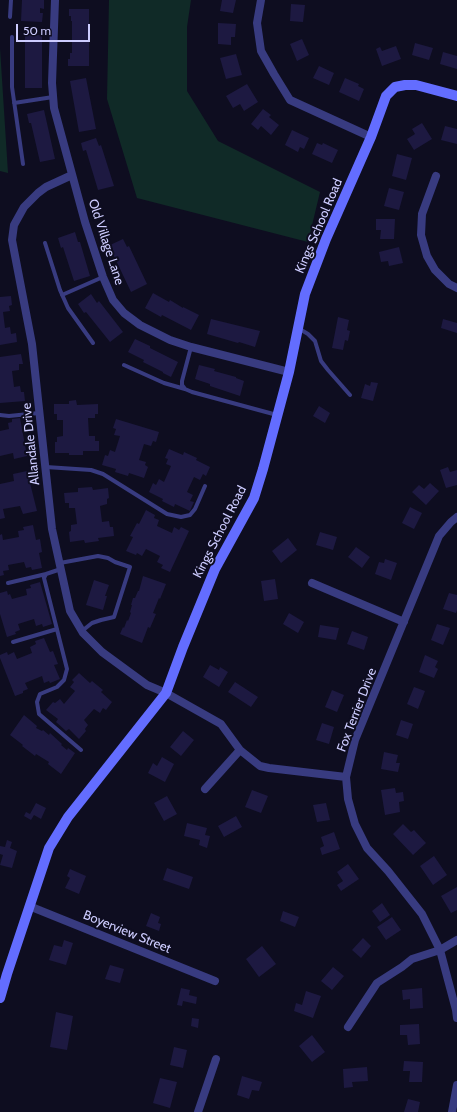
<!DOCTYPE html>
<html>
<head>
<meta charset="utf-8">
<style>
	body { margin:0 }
	#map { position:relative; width:457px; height:1112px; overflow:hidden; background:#0e0d20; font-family:Cabin,sans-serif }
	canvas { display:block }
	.scale { position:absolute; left:16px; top:24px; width:74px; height:18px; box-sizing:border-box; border:2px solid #cdccff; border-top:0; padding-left:5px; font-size:12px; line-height:14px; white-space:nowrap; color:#cdccff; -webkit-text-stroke:3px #0e0d20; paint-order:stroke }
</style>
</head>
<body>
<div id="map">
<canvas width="457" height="1112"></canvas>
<div class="scale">50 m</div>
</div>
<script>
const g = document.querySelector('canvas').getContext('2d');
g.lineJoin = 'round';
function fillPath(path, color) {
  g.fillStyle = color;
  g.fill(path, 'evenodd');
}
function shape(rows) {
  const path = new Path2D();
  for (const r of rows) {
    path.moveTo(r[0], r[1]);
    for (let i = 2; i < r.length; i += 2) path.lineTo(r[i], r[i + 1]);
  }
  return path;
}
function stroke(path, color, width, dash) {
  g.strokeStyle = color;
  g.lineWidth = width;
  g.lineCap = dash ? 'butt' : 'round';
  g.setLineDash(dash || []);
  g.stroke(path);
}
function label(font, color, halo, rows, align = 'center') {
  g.font = font + ' Cabin,sans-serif';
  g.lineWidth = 4;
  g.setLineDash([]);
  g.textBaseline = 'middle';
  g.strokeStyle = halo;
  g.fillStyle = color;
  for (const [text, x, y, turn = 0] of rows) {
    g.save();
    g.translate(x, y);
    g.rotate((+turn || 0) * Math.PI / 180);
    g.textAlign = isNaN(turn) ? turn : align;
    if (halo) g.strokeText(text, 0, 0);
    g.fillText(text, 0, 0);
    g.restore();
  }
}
fillPath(shape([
	[109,0,191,0,187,27,187,91,218,141,320,192,308,242,137,198,107,99],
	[0,48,8,173,0,171]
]), '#102a27');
fillPath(shape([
	[22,0,44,0,44,9,40,8,40,13,43,13,42,22,21,21],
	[222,0,236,0,233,13,220,11],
	[291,4,305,5,303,22,290,21],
	[69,9,89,9,89,66,68,66,68,59,70,59,70,53,72,53,72,21,71,21,71,16,69,16],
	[218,23,236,24,235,37,231,37,231,45,218,44],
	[25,35,42,35,42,88,25,88],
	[302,39,309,55,297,61,290,44],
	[415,43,433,48,429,60,412,55],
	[396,46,401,59,382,66,376,49,380,47,382,51],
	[443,52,457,56,457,69,440,64],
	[236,54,242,75,226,79,220,58],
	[319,66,334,73,329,85,313,78],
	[86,78,96,129,79,132,70,81],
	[345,78,359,84,358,86,364,89,359,101,339,92],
	[247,84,258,102,244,111,240,104,233,108,226,96],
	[263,109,271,115,269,117,279,125,271,135,261,126,258,130,251,124],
	[44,110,55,159,40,162,31,123,29,123,27,114],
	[422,123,432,139,414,150,407,139,415,134,412,129],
	[445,126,457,129,457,144,441,140],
	[292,130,309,138,304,149,300,147,298,152,285,145],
	[96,138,99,146,101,145,114,186,98,190,86,150,83,151,81,143],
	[317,143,322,145,323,143,338,150,332,163,312,154],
	[397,154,412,158,406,180,392,176],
	[389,188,404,192,399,210,384,206],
	[376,219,395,219,394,239,380,239,381,230,376,230],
	[75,232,78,242,80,242,90,276,74,281,63,247,61,248,58,238],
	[123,239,127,247,129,246,147,284,131,292,113,254,112,254,108,246],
	[399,247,403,263,389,266,388,261,381,262,379,252],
	[153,293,169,302,170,300,183,308,183,307,199,315,191,330,162,315,161,317,145,308],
	[91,294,97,303,99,301,123,332,110,342,86,312,84,313,78,304],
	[11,296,12,305,9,306,10,311,3,312,5,328,10,327,11,334,16,333,17,342,0,345,0,297],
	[338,317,349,320,347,330,350,331,348,341,345,340,343,350,332,348],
	[211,319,260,331,255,347,239,342,238,343,207,334],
	[443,319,457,323,457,333,441,328],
	[135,339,150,346,150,348,178,362,171,377,163,373,163,372,143,362,144,360,128,352],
	[21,354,23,364,19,364,19,370,12,371,14,387,20,386,21,392,24,392,25,401,0,403,0,357],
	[199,365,215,369,214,371,236,377,236,378,244,381,240,396,210,386,210,384,195,379],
	[371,382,378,383,373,401,361,398,365,384,370,386],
	[76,400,77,405,98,404,98,414,95,414,95,418,88,418,89,436,95,436,95,441,99,441,99,451,83,451,83,455,69,455,69,453,55,453,55,442,57,442,57,437,63,436,63,420,57,420,57,414,54,414,54,404,69,404,69,401],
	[319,406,330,413,325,423,313,416],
	[20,418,27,456,14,459,13,453,0,456,0,431,9,429,8,423,12,422,12,419],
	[116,419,159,432,156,442,153,441,151,446,144,444,139,460,146,462,145,465,148,467,144,478,129,473,128,476,115,472,116,469,102,465,105,455,108,456,110,450,115,452,120,436,114,435,116,429,113,428],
	[169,449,183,455,184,452,197,458,196,460,210,467,206,476,203,474,200,480,194,477,187,492,193,495,190,501,194,502,190,511,175,504,174,507,162,501,163,499,149,492,153,483,156,485,159,479,164,482,171,466,166,464,168,459,165,458],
	[448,467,450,472,457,470,457,485,446,488,440,470],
	[27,471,37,511,23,514,20,506,3,509,5,518,0,519,0,484,14,481,13,474],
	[430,483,439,491,426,505,412,492,419,485,424,489],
	[92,487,93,490,108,488,109,498,107,499,107,504,100,506,102,522,109,521,110,527,113,527,114,536,98,538,99,541,85,543,84,540,70,542,69,532,71,531,71,525,77,524,75,508,69,508,69,503,65,503,64,493,78,492,78,488],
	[410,507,422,513,414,529,402,523],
	[146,510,155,515,154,518,159,520,157,526,172,533,174,527,179,530,181,527,189,531,170,572,161,568,163,565,157,562,160,556,146,549,142,556,137,553,136,555,126,551,133,537,130,536,137,523,139,524],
	[33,525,36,540,40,539,42,552,39,553,42,568,32,570,31,567,26,568,24,562,8,565,9,570,3,571,4,575,0,576,0,535,2,534,3,540,19,537,18,531,24,530,23,527],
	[320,532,337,537,333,550,316,545],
	[288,538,297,550,281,563,272,551],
	[356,547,370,557,362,568,348,557],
	[385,559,397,563,391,580,375,574,379,562,384,563],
	[143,576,166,584,160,599,159,598,153,613,156,614,150,628,148,627,142,643,120,634,123,627,124,628,127,620,128,621,131,613,130,612,132,605,131,605,133,598,135,598,138,591,139,591],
	[275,579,278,599,264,601,261,581],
	[94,580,109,585,105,596,107,596,103,610,86,605],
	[40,582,52,624,43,627,42,624,36,626,34,619,18,624,20,630,15,632,16,634,7,637,0,614,0,593,7,591,8,595,10,594,12,599,27,595,26,589,31,588,30,585],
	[449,593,457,595,457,610,456,613,443,609],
	[289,613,304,622,298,633,283,624],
	[437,624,450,628,443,645,431,640],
	[320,625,339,628,336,640,318,637],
	[352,631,368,637,364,650,347,644],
	[44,638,50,652,53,651,58,664,54,665,60,679,50,683,49,681,44,683,42,676,25,683,28,689,23,691,23,693,15,696,0,658,0,655,7,652,8,655,14,652,17,659,32,653,30,647,36,644,35,641],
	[425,655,438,661,435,667,438,669,434,678,419,672],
	[210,665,219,670,220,667,228,672,219,687,203,677],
	[79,673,90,683,92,681,103,690,101,692,112,702,106,710,103,708,100,713,94,709,84,720,88,725,85,729,86,731,79,739,69,729,66,731,56,722,58,719,46,710,53,702,55,703,60,699,64,704,75,691,70,687,74,682,72,680],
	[235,682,258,697,251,707,228,692],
	[414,687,425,691,418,709,407,704],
	[332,690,344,695,337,712,325,707],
	[24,715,37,726,36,728,42,731,43,730,49,735,50,733,62,744,61,745,67,750,68,748,75,753,61,774,48,764,49,762,36,754,35,756,22,746,23,745,10,735],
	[401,720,413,724,408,739,396,735],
	[322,723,334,727,329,744,316,740],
	[183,731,194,740,181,756,170,747],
	[384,752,398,755,396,763,400,763,398,772,381,769],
	[162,757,174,764,165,782,148,773,153,763,157,766],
	[395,788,396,793,403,792,404,801,399,802,400,812,385,815,381,790],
	[252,790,268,796,261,813,245,807],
	[167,796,177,814,164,821,154,803],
	[36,803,46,808,41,819,34,815,31,820,24,816,26,812,30,814],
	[326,803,330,820,317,822,313,805],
	[236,816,242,827,224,837,218,826],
	[187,823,207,828,205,835,210,836,207,848,199,845,200,840,184,836],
	[403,824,411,832,414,830,426,843,413,855,393,834],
	[334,832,340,849,322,855,320,848,324,846,321,837],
	[7,840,12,842,10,848,17,851,12,868,0,865,3,855,0,854,0,846,5,847],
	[434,856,447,875,433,885,420,866],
	[348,864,359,879,341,891,337,885,343,881,337,872],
	[167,868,193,877,189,889,163,880],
	[70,869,86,876,79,894,65,888,70,878,67,876],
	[457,887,457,910,451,913,441,896],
	[382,903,390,915,380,922,372,911],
	[283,911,299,917,295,927,280,921],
	[151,913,160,917,158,923,161,924,159,931,146,926],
	[392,917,401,930,386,940,377,927],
	[363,938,371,946,361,958,352,950],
	[64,940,73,943,66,965,49,960,54,945,62,947],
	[262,946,276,964,259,977,246,959],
	[110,965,124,969,120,983,105,979],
	[333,967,344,976,332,990,321,981],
	[181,988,190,990,189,995,197,997,196,1004,183,1001,182,1006,177,1005],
	[422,988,423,1008,410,1009,410,999,403,1000,402,990],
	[306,991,321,996,313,1018,294,1011,296,1003,302,1005],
	[56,1012,73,1016,67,1050,50,1047],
	[192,1018,199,1019,198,1028,191,1026],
	[419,1024,420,1044,408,1045,407,1035,400,1035,400,1025],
	[312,1035,325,1052,312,1062,299,1046],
	[174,1047,187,1050,183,1068,170,1065],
	[404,1061,423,1062,422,1082,409,1082,410,1071,403,1071],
	[367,1067,368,1081,352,1082,353,1087,344,1088,343,1069],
	[242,1076,262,1082,259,1091,252,1090,249,1099,237,1095],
	[160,1078,177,1082,170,1108,153,1103],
	[408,1099,420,1102,418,1112,404,1112]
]), '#1d1941');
stroke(shape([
	[10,17,11,0],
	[12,37,12,87,23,164],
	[14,103,53,97],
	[45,243,60,290,68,308,93,343],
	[62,295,103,277],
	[298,328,308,334,315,341,321,361,328,370,350,395],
	[191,347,182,381,182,385,185,389,192,392,277,415],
	[124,365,164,383,185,389],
	[0,415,9,416,39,413],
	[46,467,91,470,103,474,167,514,181,517,190,515,195,509,205,486],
	[60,563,98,556,108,558,115,562,130,567,114,617,101,620,92,623,82,631],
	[61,569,46,574,44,578,67,669,64,680,57,687,40,694,37,702,39,714,81,750],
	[8,583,46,574],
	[13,642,57,629]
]), '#383b80', 4);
stroke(shape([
	[55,0,52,83,54,108,85,222,103,277,113,300,124,313,140,325,170,340,191,347,289,372],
	[261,0,257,23,261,51,274,74,290,100,371,137],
	[72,175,46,187,38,193,24,207,14,225,12,240,32,344,52,529,70,611,83,633,102,652,147,685,166,693,221,724,240,750,260,766,269,768,346,777],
	[436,176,422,214,421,235,427,256,435,270,449,284,457,288],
	[457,517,451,522,439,536,355,740,346,777,348,799,355,824,367,848,388,871,422,914,440,950,456,1010,457,1018],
	[312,583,404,622],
	[205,789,240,750],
	[29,906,215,981],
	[348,1027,377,983,402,967,412,959,440,950,457,940],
	[198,1112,216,1059],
	[452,1112,457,1085]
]), '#383b80', 8);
stroke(shape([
	[0,998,7,974,49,848,68,817,166,693,183,647,215,569,254,498,263,469,289,372,305,294,326,239,371,137,386,96,395,87,405,85,416,85,457,96]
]), '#636dff', 10);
label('13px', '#cdccff', '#0e0d20', [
	["Kings School Road",319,226,-67],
	["Old Village Lane",106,242,72],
	["Allandale Drive",31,444,-96],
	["Kings School Road",220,532,-63],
	["Fox Terrier Drive",357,710,-69],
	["Boyerview Street",127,932,22]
]);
</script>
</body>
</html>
